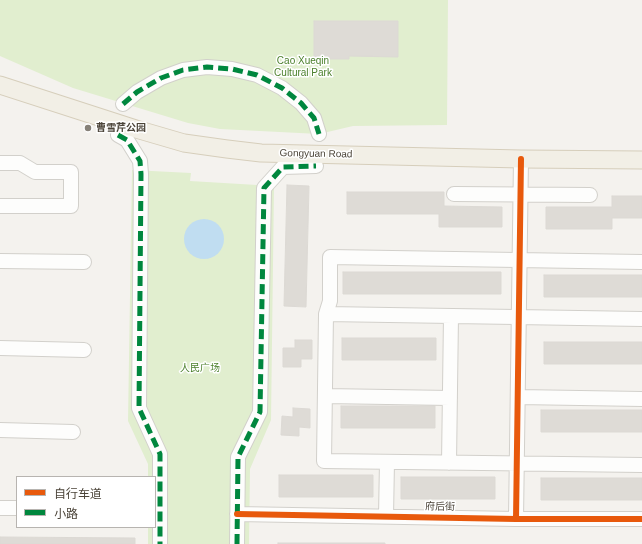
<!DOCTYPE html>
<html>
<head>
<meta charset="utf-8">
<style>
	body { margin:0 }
	#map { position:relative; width:642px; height:544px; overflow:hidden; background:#f4f2ee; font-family:Arial,"Noto Sans SC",sans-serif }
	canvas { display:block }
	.legend { position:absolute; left:16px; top:476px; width:140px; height:52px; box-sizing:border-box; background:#fff; border:1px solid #b7b4b0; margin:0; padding:5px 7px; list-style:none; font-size:12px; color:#4b4439 }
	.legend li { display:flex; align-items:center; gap:8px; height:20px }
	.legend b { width:20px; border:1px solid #b7b4b0 }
</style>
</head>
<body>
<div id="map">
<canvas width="642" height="544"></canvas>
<ul class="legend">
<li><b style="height:5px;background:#e8590c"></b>自行车道</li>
<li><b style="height:5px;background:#00873e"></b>小路</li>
</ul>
</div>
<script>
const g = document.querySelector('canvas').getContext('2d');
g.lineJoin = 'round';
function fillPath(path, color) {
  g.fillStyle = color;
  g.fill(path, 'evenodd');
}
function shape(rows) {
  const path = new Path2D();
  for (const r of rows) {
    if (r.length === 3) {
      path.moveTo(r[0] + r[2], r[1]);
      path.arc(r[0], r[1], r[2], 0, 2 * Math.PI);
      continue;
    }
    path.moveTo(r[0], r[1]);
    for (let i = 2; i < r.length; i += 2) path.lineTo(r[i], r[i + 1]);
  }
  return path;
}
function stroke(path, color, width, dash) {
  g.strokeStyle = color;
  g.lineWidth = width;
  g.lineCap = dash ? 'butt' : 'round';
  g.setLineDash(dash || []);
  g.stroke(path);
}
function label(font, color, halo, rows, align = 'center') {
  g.font = font + ' Arial,"Noto Sans SC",sans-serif';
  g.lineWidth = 3;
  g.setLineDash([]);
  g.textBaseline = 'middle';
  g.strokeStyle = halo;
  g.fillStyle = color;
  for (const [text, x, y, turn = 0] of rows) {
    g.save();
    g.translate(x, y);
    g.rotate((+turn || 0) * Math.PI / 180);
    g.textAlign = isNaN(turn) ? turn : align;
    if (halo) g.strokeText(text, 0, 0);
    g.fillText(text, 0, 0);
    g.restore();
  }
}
fillPath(shape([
	[0,0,448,0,447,125,353,126,319,134,220,129,188,123,73,88,0,56],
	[132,170,191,173,190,181,274,186,271,420,250,469,249,544,148,544,148,527,155,527,155,477,148,477,148,464,128,421]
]), '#e1eecf');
fillPath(shape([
	[204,239,20]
]), '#c0ddf1');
const building = shape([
	[314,21,398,21,398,57,349,56,349,59,314,59,314,21],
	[287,185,309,186,306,307,284,306,287,185],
	[347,192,444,192,444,206,502,207,502,227,439,227,439,214,347,214,347,192],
	[612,196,642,196,642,218,612,218,612,229,546,229,546,207,612,207,612,196],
	[343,272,501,272,501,294,343,294,343,272],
	[544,275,642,275,642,297,544,297,544,275],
	[342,338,436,338,436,360,342,360,342,338],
	[295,340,312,340,312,359,301,359,301,367,283,367,283,348,295,348,295,340],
	[544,342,642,342,642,364,544,364,544,342],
	[341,406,435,406,435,428,341,428,341,406],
	[293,408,310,409,310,428,299,427,299,436,281,435,282,416,293,417,293,408],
	[541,410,642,410,642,432,541,432,541,410],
	[279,475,373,475,373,497,279,497,279,475],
	[401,477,495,477,495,499,401,499,401,477],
	[541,478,642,478,642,500,541,500,541,478],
	[0,537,135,538,135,544,0,544,0,537],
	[278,543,385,543,385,544,278,544,278,543]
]);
fillPath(building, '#dedbd6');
stroke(building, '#dcd9d4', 1);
const minor = shape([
	[123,104,137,92,161,78,183,70,207,67,232,69,257,75,282,88,301,103,314,118,319,134],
	[118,135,127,140,140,161,141,174,139,408,160,454,160,544],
	[0,163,20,163,35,172,71,172,71,206,0,206],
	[454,194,590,195],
	[0,261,84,262],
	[642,262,330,257,330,301,326,314,324,461,642,465],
	[326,314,642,319],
	[0,348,84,350],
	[325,396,450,398],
	[518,397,642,399],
	[0,430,73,432],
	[449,463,451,316],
	[0,508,17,508],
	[237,514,516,519,642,519],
	[386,516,387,462],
	[516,519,521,159],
	[237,544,238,457,260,412,264,188,283,167,316,166]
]);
const major = shape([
	[0,85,136,129,184,143,227,149,261,153,521,159,642,160]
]);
stroke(minor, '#d2d0cb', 16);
stroke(major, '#d6cebb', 19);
stroke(minor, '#fdfdfc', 14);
stroke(major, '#f2efe6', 17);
stroke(shape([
	[123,104,137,92,161,78,183,70,207,67,232,69,257,75,282,88,301,103,314,118,319,134],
	[118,135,127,140,140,161,141,174,139,408,160,454,160,544],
	[237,544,238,457,260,412,264,188,283,167,316,166]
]), '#00873e', 5, [10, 5]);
stroke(shape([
	[237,514,516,519,642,519],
	[516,519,521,159]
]), '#e8590c', 6);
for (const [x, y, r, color] of [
	[88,128,4,"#868178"]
]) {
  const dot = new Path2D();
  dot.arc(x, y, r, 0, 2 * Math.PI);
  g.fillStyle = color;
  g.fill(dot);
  stroke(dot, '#fff', 1.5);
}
label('10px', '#4a7f2a', '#fff', [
	["Cao Xueqin",303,61],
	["Cultural Park",303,73],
	["人民广场",200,368]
]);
label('bold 10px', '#4b4439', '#fff', [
	["曹雪芹公园",96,128]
], 'left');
label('10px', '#4b4439', '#fff', [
	["Gongyuan Road",316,154,1],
	["府后街",440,507,1]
]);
</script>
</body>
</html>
